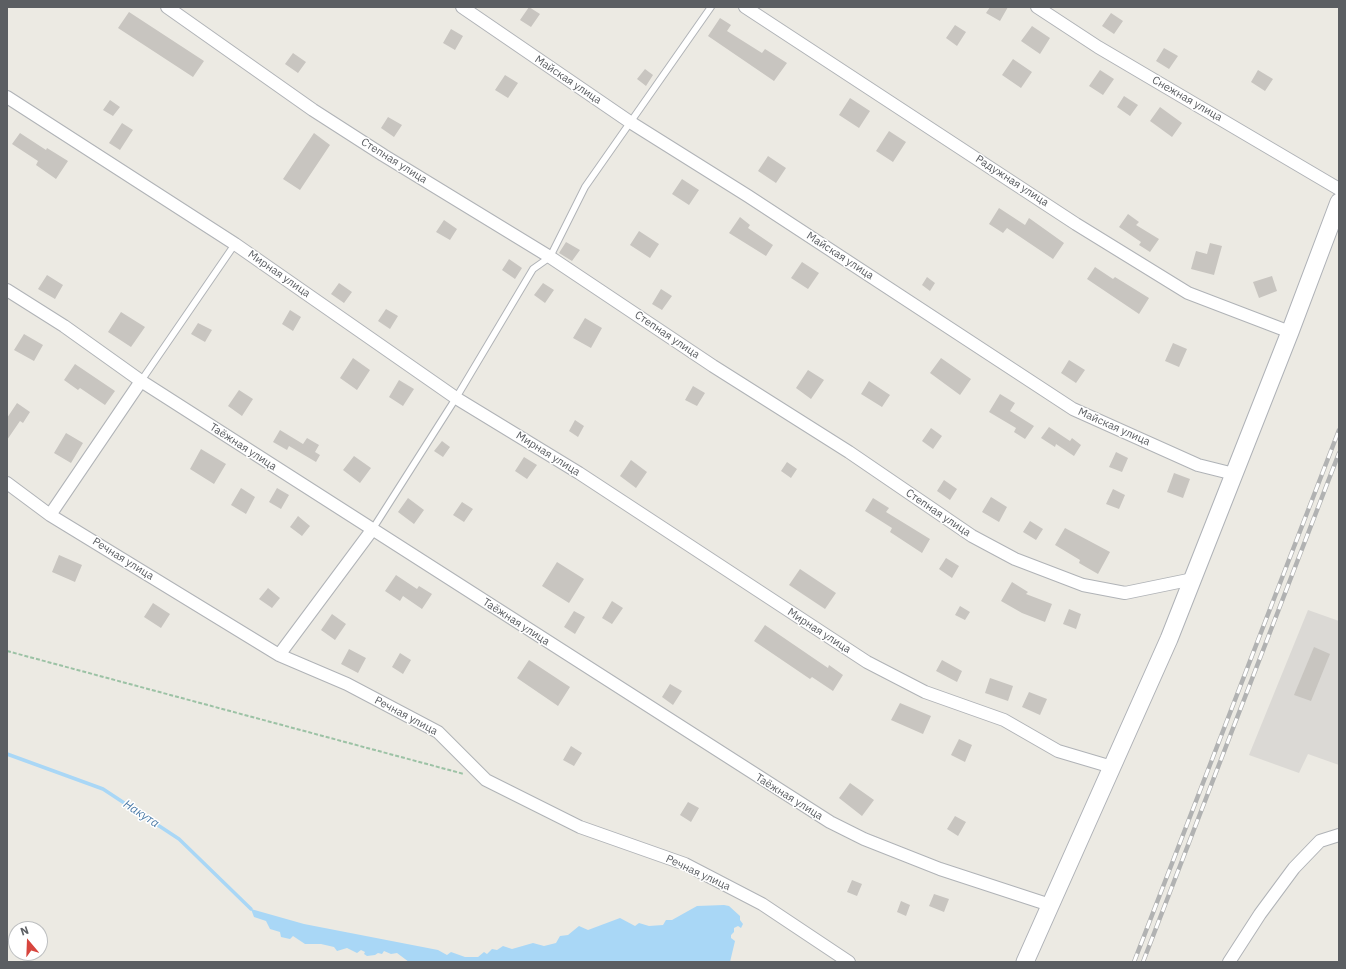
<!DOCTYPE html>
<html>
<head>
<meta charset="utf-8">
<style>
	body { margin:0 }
	#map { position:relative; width:1346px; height:969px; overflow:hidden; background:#eceae3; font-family:"IBM Plex Sans",sans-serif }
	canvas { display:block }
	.frame { position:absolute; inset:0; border:8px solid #5b5e62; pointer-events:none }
	.north { position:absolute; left:8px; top:921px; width:40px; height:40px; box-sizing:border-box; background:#fff; border:1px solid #bdbfc0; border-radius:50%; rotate:341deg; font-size:11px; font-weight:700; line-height:16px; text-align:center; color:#5b5e62 }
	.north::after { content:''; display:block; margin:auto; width:14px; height:18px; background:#d7453e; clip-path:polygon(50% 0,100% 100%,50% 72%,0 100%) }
</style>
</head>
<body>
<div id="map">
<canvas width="1346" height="969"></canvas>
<div class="frame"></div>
<div class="north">N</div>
</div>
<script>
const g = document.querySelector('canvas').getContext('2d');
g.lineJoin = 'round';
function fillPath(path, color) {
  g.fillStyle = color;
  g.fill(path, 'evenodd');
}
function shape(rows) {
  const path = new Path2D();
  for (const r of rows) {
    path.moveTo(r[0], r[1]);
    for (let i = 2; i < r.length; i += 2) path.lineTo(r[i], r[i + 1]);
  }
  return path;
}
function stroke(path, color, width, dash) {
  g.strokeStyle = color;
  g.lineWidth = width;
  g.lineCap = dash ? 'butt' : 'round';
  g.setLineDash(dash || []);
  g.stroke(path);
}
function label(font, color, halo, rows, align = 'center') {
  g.font = font + ' "IBM Plex Sans",sans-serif';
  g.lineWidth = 3;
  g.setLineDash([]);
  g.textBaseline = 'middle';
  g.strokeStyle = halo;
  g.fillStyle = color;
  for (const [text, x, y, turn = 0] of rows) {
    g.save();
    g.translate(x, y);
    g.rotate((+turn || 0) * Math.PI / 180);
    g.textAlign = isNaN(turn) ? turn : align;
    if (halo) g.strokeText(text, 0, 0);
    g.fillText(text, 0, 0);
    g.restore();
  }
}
fillPath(shape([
	[1308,610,1339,621,1339,765,1308,754,1299,773,1249,755]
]), '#dbd9d5');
fillPath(shape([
	[724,905,729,906,740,916,740,920,743,924,741,928,738,926,734,928,734,932,731,935,731,938,735,941,730,962,409,962,397,953,391,954,384,951,382,954,378,953,375,955,367,956,364,954,365,952,361,950,357,953,347,948,337,951,334,947,321,944,305,944,293,936,290,939,281,937,280,932,270,929,266,921,254,917,251,909,304,924,438,950,447,955,451,952,465,957,478,957,484,952,487,954,492,949,497,950,503,946,512,949,533,943,544,946,556,943,560,936,568,935,579,926,588,930,620,918,635,926,639,923,649,926,663,925,666,920,672,920,697,906]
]), '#a9d7f6');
stroke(shape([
	[7,754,103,789,179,839,251,909]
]), '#a9d7f6', 3.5);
fillPath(shape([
	[529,7,540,14,531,27,520,20],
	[990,7,1008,7,1000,21,986,13],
	[129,12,204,61,193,77,118,28],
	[1111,13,1123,21,1114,34,1102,26],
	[720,18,731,25,727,31,762,53,765,49,787,63,774,81,708,36],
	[955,25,966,32,957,46,946,38],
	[1032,26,1050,38,1040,54,1021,41],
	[451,29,463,36,455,50,443,43],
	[1164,48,1178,56,1169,69,1156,61],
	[293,53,306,62,298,73,285,64],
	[1013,59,1032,72,1021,88,1002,75],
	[645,69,653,75,646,86,637,79],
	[1100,70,1114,79,1103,95,1089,86],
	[1258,70,1273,79,1265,91,1251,82],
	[505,75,518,83,508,98,495,90],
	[1124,96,1138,105,1130,116,1117,107],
	[850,98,870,111,859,128,839,115],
	[110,100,120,107,113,116,103,110],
	[1160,107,1182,123,1172,137,1150,121],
	[388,117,402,125,394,137,381,128],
	[122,123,133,130,120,150,109,143],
	[889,131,906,142,893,162,876,151],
	[20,133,46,150,47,148,68,161,56,179,36,165,38,161,12,144],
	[314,133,330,145,300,190,283,179],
	[768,156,786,168,776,183,758,171],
	[682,179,699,190,689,205,672,194],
	[999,208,1025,225,1029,218,1064,243,1053,259,1007,228,1003,233,989,224],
	[1128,214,1139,222,1136,225,1159,239,1150,252,1139,245,1141,242,1119,227],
	[740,217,750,225,748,228,773,245,766,256,729,233],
	[444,220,457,229,450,240,436,232],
	[639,231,659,244,650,258,630,245],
	[566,242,580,250,572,261,559,253],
	[1210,243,1222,246,1214,275,1191,269,1196,251,1207,254],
	[509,259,522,268,515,279,502,270],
	[802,262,819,273,808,289,791,278],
	[1095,267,1113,279,1115,277,1149,298,1139,314,1087,279],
	[47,275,63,285,55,299,38,289],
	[1272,276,1277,291,1259,298,1253,282],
	[927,277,935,283,930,291,922,285],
	[339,283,352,292,344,303,331,294],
	[543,283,554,290,545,303,534,295],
	[661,289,672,296,662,310,652,304],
	[386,309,398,316,390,329,378,321],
	[290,310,301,317,293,331,282,324],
	[121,312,145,327,131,347,108,332],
	[585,318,602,328,591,348,573,338],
	[198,323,212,330,205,342,191,334],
	[24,334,43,345,34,361,14,350],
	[1173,343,1187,349,1179,367,1165,361],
	[353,358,370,370,357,390,340,378],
	[941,358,971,379,960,395,930,373],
	[1069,360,1085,370,1076,383,1061,373],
	[75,364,115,391,105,405,80,388,78,390,64,380],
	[808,370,824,380,811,399,796,388],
	[399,380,414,389,403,406,389,397],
	[869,381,890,395,882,407,861,394],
	[693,386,705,393,697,406,685,400],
	[239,390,253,399,242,416,228,406],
	[1000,394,1015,403,1010,411,1034,426,1025,439,1014,432,1016,428,989,412],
	[17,403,30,412,23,423,20,421,7,440,7,418],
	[575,420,584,426,578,437,569,431],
	[1049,427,1070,441,1072,438,1081,445,1074,456,1056,444,1055,447,1041,438],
	[931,428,942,436,933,449,922,441],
	[280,430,303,444,307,438,319,445,315,452,320,455,316,462,289,446,287,450,273,442],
	[66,433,83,443,71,463,54,453],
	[442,441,450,447,443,457,434,451],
	[201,449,226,464,214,484,190,469],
	[1116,452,1128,458,1122,472,1109,467],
	[354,456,371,468,360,483,343,470],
	[524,457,537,465,527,479,515,471],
	[631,460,647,472,636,488,620,476],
	[787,462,797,469,791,478,781,471],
	[1174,473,1190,479,1183,498,1167,492],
	[944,480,957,489,950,500,937,491],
	[241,488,255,497,246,514,231,505],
	[277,488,289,495,281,509,269,502],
	[1113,489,1125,495,1119,509,1106,504],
	[991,497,1007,507,999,522,982,512],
	[408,498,424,510,414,524,398,512],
	[873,498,889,508,886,512,930,539,922,553,890,532,892,528,865,511],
	[462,502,473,509,464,522,453,515],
	[298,516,310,526,302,536,290,527],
	[1030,521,1043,529,1036,540,1023,532],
	[1065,528,1110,552,1098,574,1079,563,1080,560,1055,545],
	[59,555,82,565,75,582,52,572],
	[946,558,959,566,952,578,939,569],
	[557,562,584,579,569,603,542,586],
	[800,569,836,593,825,609,789,585],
	[396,575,417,589,419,586,432,594,422,609,403,596,400,601,385,591],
	[1012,582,1028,592,1026,594,1052,604,1045,622,1022,613,1001,601],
	[268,588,280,598,272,608,259,599],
	[612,601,623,608,612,624,602,618],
	[153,603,170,614,161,628,144,617],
	[960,606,970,612,965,620,955,615],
	[1069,609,1081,614,1076,629,1063,624],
	[574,611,585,617,575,634,564,627],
	[332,614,346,624,335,640,321,630],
	[765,625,828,668,829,665,843,675,833,691,812,677,810,679,754,641],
	[1314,647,1330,654,1311,701,1294,695],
	[349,649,366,658,358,673,341,664],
	[400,653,411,660,403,674,392,667],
	[529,660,570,687,558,706,517,678],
	[942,660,962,671,957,682,936,671],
	[990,678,1013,686,1008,701,985,693],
	[670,684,682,691,673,705,662,697],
	[1029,692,1047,699,1040,715,1022,707],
	[900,703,931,716,923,734,891,720],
	[959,739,972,745,965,762,951,755],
	[571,746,582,753,574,766,563,760],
	[850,783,874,800,862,816,839,798],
	[688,802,699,808,691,822,680,815],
	[955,816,966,822,958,836,947,829],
	[852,880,862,884,857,896,847,892],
	[934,894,949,899,944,912,929,906],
	[901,901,910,905,906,916,897,912]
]), '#c8c5c0');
const lane = shape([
	[141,381,235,244],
	[372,530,456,398,533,269,550,257,585,187,711,7]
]);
const street = shape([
	[167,7,313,110,383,155,550,257,713,366,849,452,972,536,1015,559,1083,585,1125,593,1193,579],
	[462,7,630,122,748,196,1073,409,1198,465,1234,474],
	[745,7,1076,224,1188,293,1290,332],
	[1037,7,1098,47,1339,189],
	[7,97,235,244,456,398,579,473,867,662,925,692,1004,720,1058,751,1112,767],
	[7,290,64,326,141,381,830,822,864,839,940,869,1050,905],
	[7,483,50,515,279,655,347,684,438,732,486,780,580,827,685,864,762,904,849,962],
	[50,515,141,381],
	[279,655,372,530],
	[1229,962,1260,914,1294,868,1320,841,1339,835]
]);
const secondary = shape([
	[1025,962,1169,639,1290,332,1339,202]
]);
stroke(lane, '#b0b3b7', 8);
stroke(street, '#b0b3b7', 14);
stroke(secondary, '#afb2b7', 19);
stroke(shape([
	[7,651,464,774]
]), '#9cc2a5', 2, [4, 2]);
stroke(lane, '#fff', 6);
stroke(street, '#fff', 12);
stroke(secondary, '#fff', 17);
const rail = shape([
	[1134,962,1339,430],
	[1143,962,1339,453]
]);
stroke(rail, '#b1b2b2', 4.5);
stroke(rail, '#fff', 3, [9]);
label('11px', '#5b5e62', '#fff', [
	["Майская улица",568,80,34],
	["Снежная улица",1187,99,30],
	["Степная улица",394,161,32],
	["Радужная улица",1012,181,33],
	["Майская улица",840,256,33],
	["Мирная улица",279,274,35],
	["Степная улица",667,335,34],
	["Майская улица",1114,427,24],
	["Таёжная улица",243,447,33],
	["Мирная улица",548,454,32],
	["Степная улица",938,513,34],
	["Речная улица",123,559,32],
	["Таёжная улица",516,622,33],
	["Мирная улица",819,631,33],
	["Речная улица",406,716,28],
	["Таёжная улица",789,797,32],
	["Речная улица",698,873,25]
]);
label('italic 12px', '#4979a6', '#fff', [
	["Накута",141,814,33]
]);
</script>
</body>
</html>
